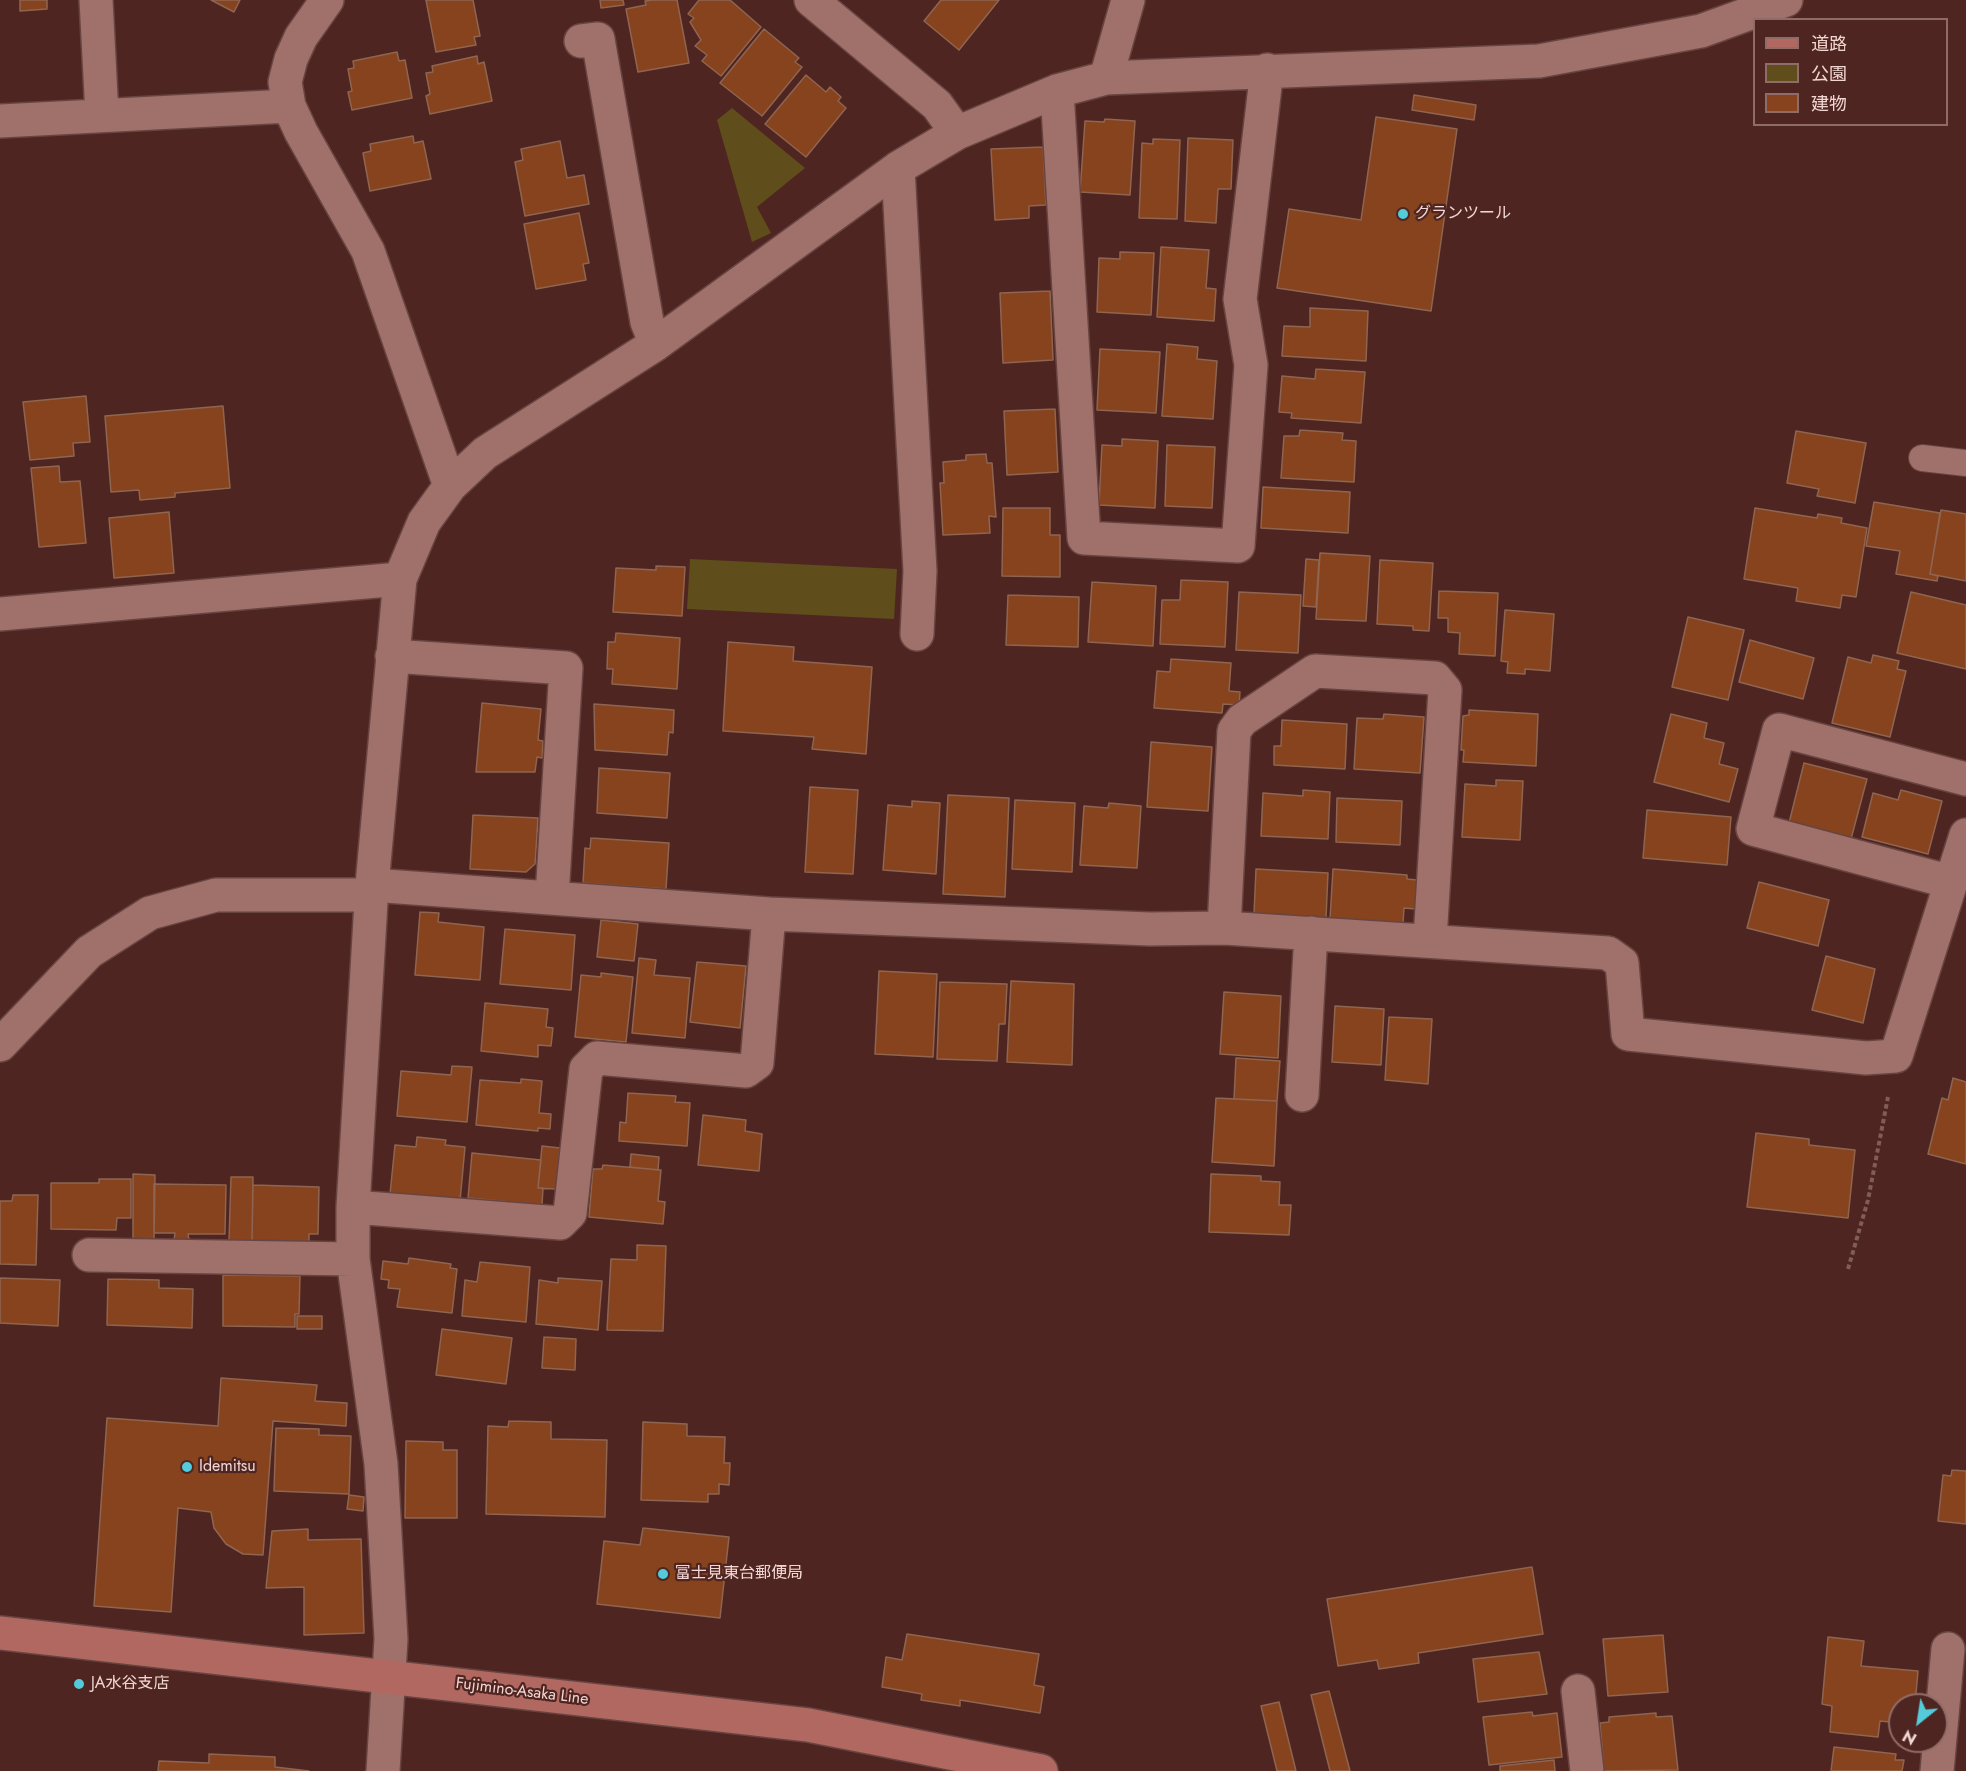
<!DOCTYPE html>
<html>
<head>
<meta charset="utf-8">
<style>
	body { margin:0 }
	#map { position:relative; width:1966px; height:1771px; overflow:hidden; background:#4e2521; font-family:Jost,"Noto Sans JP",sans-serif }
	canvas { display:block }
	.legend { position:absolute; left:1753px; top:18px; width:195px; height:108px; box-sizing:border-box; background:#4e2521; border:2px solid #906c68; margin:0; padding:8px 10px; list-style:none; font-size:18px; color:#f2d6d2 }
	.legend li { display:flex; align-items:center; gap:12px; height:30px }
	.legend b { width:30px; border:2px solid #906c68 }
	.north { position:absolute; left:1888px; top:1693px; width:60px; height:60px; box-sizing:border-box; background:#4e2521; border:2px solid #906c68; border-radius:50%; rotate:210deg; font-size:16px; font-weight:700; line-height:24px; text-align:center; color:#f2d6d2 }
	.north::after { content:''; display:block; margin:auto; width:21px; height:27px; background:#53cbda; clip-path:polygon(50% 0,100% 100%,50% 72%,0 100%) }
</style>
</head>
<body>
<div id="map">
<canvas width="1966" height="1771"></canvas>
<ul class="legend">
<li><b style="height:8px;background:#b16861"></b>道路</li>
<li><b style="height:16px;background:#604d1c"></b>公園</li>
<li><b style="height:16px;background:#86431d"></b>建物</li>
</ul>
<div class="north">N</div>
</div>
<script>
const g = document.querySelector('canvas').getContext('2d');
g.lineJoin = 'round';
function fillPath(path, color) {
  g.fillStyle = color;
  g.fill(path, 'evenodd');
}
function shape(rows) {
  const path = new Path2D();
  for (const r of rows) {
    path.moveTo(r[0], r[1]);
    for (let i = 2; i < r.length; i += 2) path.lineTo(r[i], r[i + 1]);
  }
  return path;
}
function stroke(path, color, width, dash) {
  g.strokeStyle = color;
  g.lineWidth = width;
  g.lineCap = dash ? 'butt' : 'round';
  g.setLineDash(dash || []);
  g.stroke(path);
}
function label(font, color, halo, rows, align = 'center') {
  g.font = font + ' Jost,"Noto Sans JP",sans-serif';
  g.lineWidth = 4.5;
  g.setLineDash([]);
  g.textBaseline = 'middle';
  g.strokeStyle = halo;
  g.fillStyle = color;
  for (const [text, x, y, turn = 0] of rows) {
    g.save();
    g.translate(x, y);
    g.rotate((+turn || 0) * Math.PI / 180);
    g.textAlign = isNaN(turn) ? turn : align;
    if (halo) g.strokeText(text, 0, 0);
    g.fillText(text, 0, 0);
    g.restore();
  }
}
fillPath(shape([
	[732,108,805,168,757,207,771,233,752,242,717,120],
	[690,559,897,569,894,619,687,609]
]), '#604d1c');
const building = shape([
	[20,0,47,0,47,9,20,11,20,0],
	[211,0,240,0,234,12,211,0],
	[426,0,473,0,480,36,474,37,476,45,436,52,426,0],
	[600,0,623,0,624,5,601,8,600,0],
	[677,0,689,63,638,72,626,9,646,5,645,1,652,0,677,0],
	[699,0,730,0,761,27,721,76,702,61,707,55,695,46,701,40,690,22,694,18,688,14,699,0],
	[941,0,999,0,959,50,924,21,941,0],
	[764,29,799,58,795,62,802,67,762,116,720,83,764,29],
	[397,52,399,61,405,60,412,98,352,110,348,92,352,91,348,69,354,68,353,61,397,52],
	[477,56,478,64,484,62,492,101,430,114,426,96,430,94,426,73,433,72,432,66,477,56],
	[806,75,826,92,830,87,841,97,838,101,846,108,806,157,765,124,806,75],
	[1414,95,1476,105,1474,120,1412,110,1414,95],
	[1376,117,1457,129,1431,311,1277,288,1289,209,1361,220,1376,117],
	[1105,119,1135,121,1130,195,1080,192,1085,121,1104,122,1105,119],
	[413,136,414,143,423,141,431,179,370,191,363,153,371,151,370,144,413,136],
	[1188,138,1233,140,1231,189,1218,189,1216,223,1185,221,1188,138],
	[1153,139,1180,140,1177,219,1139,218,1142,143,1153,144,1153,139],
	[560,141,567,178,584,175,589,204,525,216,515,162,523,160,521,149,560,141],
	[1043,147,1046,205,1029,206,1029,218,995,220,991,149,1043,147],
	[579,213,589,263,583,264,586,280,536,289,524,224,579,213],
	[1161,247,1209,250,1206,288,1216,289,1214,321,1157,317,1161,247],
	[1120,252,1154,253,1151,315,1097,312,1099,258,1120,259,1120,252],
	[1050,291,1053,360,1003,363,1000,293,1050,291],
	[1310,308,1368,311,1366,361,1282,356,1284,326,1310,327,1310,308],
	[1167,344,1198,347,1197,359,1217,361,1213,419,1162,416,1167,344],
	[1100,349,1160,352,1156,413,1097,410,1100,349],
	[1316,369,1365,372,1361,423,1291,418,1292,413,1279,412,1282,376,1315,379,1316,369],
	[86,396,90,442,73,443,74,456,30,460,23,402,86,396],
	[223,406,230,488,175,493,175,497,140,500,139,490,111,492,105,416,223,406],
	[1055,409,1058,472,1007,475,1004,411,1055,409],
	[1300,430,1343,433,1342,440,1356,441,1354,482,1281,478,1284,436,1299,436,1300,430],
	[1796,431,1866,443,1855,503,1817,496,1819,489,1787,483,1796,431],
	[1122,439,1158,441,1155,508,1099,505,1102,445,1122,446,1122,439],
	[1167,445,1215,447,1212,508,1165,506,1167,445],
	[986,454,987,463,992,463,996,517,989,516,990,533,943,535,940,483,944,483,943,462,966,460,966,455,986,454],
	[59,466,60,482,80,481,86,543,39,547,31,468,59,466],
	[1263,487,1350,492,1348,533,1261,528,1263,487],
	[1874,502,1940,513,1930,574,1938,576,1937,581,1896,574,1900,551,1866,546,1874,502],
	[1003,508,1050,508,1050,535,1060,535,1060,577,1002,576,1003,508],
	[1755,508,1817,518,1818,514,1842,518,1841,523,1867,528,1856,597,1842,595,1840,608,1796,601,1798,588,1744,579,1755,508],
	[1941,510,1966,514,1966,581,1930,574,1941,510],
	[169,512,174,573,114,578,109,518,169,512],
	[1320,553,1370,556,1366,621,1316,619,1320,553],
	[1306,559,1319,560,1316,607,1303,606,1306,559],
	[1380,560,1433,563,1429,631,1413,630,1413,626,1377,624,1380,560],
	[656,566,685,567,682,616,613,612,616,568,656,570,656,566],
	[1181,580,1228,582,1225,647,1160,644,1162,600,1180,600,1181,580],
	[1092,582,1156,586,1153,646,1088,642,1092,582],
	[1439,591,1498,593,1495,656,1459,654,1460,633,1448,632,1448,618,1438,618,1439,591],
	[1239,592,1301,595,1298,653,1236,650,1239,592],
	[1911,592,1966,605,1966,669,1897,653,1911,592],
	[1008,595,1079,597,1078,647,1006,645,1008,595],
	[1505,610,1554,614,1550,671,1525,669,1525,674,1507,673,1508,662,1501,661,1505,610],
	[1688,617,1744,630,1728,700,1672,687,1688,617],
	[616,633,680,638,677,689,612,684,613,669,607,669,608,642,615,642,616,633],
	[1750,640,1814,658,1803,699,1739,682,1750,640],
	[728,642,794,647,793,661,872,667,866,754,812,749,814,737,723,731,728,642],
	[1873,655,1899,661,1897,669,1906,671,1890,737,1832,723,1848,657,1871,663,1873,655],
	[1171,659,1231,663,1229,691,1240,692,1239,705,1223,704,1222,713,1154,708,1157,671,1170,672,1171,659],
	[482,703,541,709,538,740,543,741,542,758,537,757,535,772,476,772,482,703],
	[594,704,674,710,673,733,669,732,667,755,595,750,594,704],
	[1469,710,1538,714,1536,766,1463,762,1464,750,1461,750,1463,716,1469,715,1469,710],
	[1384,714,1424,717,1420,773,1354,769,1357,718,1383,719,1384,714],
	[1671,714,1707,723,1704,738,1724,743,1719,764,1738,769,1729,802,1654,782,1671,714],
	[1282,720,1347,724,1345,769,1274,765,1274,746,1281,746,1282,720],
	[1151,742,1212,747,1208,811,1147,807,1151,742],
	[1804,763,1867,779,1851,839,1789,823,1804,763],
	[599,768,670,773,667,818,597,813,599,768],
	[1496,780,1523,781,1520,840,1462,837,1465,784,1496,786,1496,780],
	[810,787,858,790,853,874,805,872,810,787],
	[1303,790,1330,792,1328,839,1261,836,1263,793,1303,796,1303,790],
	[1901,790,1942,801,1928,854,1862,837,1873,793,1898,800,1901,790],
	[948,795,1009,798,1005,897,943,894,948,795],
	[1337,798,1402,801,1400,845,1336,842,1337,798],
	[1015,800,1075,803,1072,872,1012,869,1015,800],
	[912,801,940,803,936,874,883,870,888,805,912,807,912,801],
	[1109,803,1141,806,1137,868,1080,865,1084,806,1108,808,1109,803],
	[1647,810,1731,817,1727,865,1643,858,1647,810],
	[473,815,538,818,535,864,526,872,470,869,473,815],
	[591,838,669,843,666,889,583,883,585,848,590,849,591,838],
	[1256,869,1328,873,1326,918,1254,914,1256,869],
	[1333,869,1407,875,1407,879,1417,880,1416,909,1404,908,1403,923,1330,919,1333,869],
	[1759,882,1829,900,1818,946,1747,928,1759,882],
	[420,912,439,913,438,922,484,927,480,980,415,975,420,912],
	[601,920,638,924,634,961,597,957,601,920],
	[505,929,575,935,571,990,500,984,505,929],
	[1826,956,1875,969,1863,1023,1812,1010,1826,956],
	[639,958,656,960,654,975,690,978,685,1038,632,1033,639,958],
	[697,962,746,966,740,1028,690,1022,697,962],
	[879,971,937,974,933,1057,875,1054,879,971],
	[601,973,633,977,626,1042,575,1037,581,975,601,977,601,973],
	[1011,981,1074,984,1072,1065,1007,1062,1011,981],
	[940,982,1007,984,1005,1024,999,1024,997,1061,937,1059,940,982],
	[1224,992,1281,996,1278,1058,1220,1054,1224,992],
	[485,1003,548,1009,546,1027,553,1028,551,1046,538,1045,538,1057,481,1051,485,1003],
	[1335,1006,1384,1009,1381,1065,1332,1062,1335,1006],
	[1389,1017,1432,1019,1428,1084,1385,1080,1389,1017],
	[1236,1058,1280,1061,1277,1101,1234,1099,1236,1058],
	[452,1066,472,1067,467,1122,397,1116,401,1071,451,1075,452,1066],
	[1953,1078,1966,1082,1966,1164,1928,1154,1942,1098,1948,1100,1953,1078],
	[521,1079,542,1081,539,1113,551,1114,550,1129,538,1128,538,1131,476,1125,480,1080,521,1083,521,1079],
	[628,1093,676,1096,675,1102,690,1103,687,1146,619,1141,620,1122,626,1123,628,1093],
	[1216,1098,1277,1101,1274,1166,1212,1162,1216,1098],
	[703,1115,746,1120,745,1131,762,1134,759,1171,698,1165,703,1115],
	[1756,1133,1809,1139,1809,1145,1855,1150,1848,1218,1747,1207,1756,1133],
	[417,1137,446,1140,445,1145,465,1147,460,1201,390,1194,395,1145,416,1147,417,1137],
	[542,1146,560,1148,556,1189,538,1188,542,1146],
	[472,1153,541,1160,538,1188,543,1188,542,1205,468,1198,472,1153],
	[631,1154,659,1157,658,1170,630,1167,631,1154],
	[603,1165,661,1170,658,1201,665,1202,663,1224,589,1217,593,1169,602,1169,603,1165],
	[133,1174,155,1175,154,1240,133,1240,133,1174],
	[1211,1174,1261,1176,1261,1181,1280,1182,1279,1205,1291,1205,1289,1235,1209,1232,1211,1174],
	[231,1177,253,1177,252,1241,229,1240,231,1177],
	[99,1179,131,1179,131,1218,117,1218,116,1230,51,1229,51,1183,99,1183,99,1179],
	[154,1184,226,1185,225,1234,188,1234,189,1240,174,1240,175,1233,154,1233,154,1184],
	[253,1185,319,1187,318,1234,309,1234,309,1242,252,1241,253,1185],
	[13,1195,38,1195,36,1265,0,1264,0,1201,12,1201,13,1195],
	[637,1245,666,1246,663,1331,607,1330,611,1259,637,1260,637,1245],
	[409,1258,451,1264,450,1268,457,1269,452,1313,397,1307,400,1289,388,1288,389,1280,381,1279,383,1261,408,1264,409,1258],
	[480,1262,530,1267,526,1322,462,1316,465,1280,477,1282,480,1262],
	[223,1275,300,1276,299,1314,295,1314,295,1327,223,1326,223,1275],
	[0,1278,60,1280,58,1326,0,1323,0,1278],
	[558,1278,602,1281,598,1330,536,1324,539,1280,558,1283,558,1278],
	[108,1279,159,1280,159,1288,193,1289,192,1328,107,1325,108,1279],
	[297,1316,322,1316,322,1329,297,1329,297,1316],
	[442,1329,512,1338,506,1384,436,1375,442,1329],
	[544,1337,576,1339,575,1370,542,1368,544,1337],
	[221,1378,317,1385,315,1401,347,1403,346,1426,273,1421,263,1555,243,1554,226,1544,214,1528,211,1512,178,1508,171,1612,94,1606,107,1418,218,1426,221,1378],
	[509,1421,551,1422,551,1439,607,1440,605,1517,486,1514,488,1426,508,1427,509,1421],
	[643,1422,687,1424,687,1436,725,1437,724,1463,730,1463,729,1485,719,1484,719,1494,708,1494,708,1502,641,1500,643,1422],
	[276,1428,319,1429,319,1435,351,1436,349,1494,274,1491,276,1428],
	[406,1441,443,1442,443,1450,457,1450,457,1518,405,1518,406,1441],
	[1952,1470,1966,1471,1966,1524,1938,1521,1943,1475,1951,1476,1952,1470],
	[349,1495,364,1497,363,1511,347,1509,349,1495],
	[643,1528,729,1537,720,1618,597,1604,604,1541,640,1545,643,1528],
	[308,1529,308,1540,361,1539,364,1633,304,1635,304,1587,266,1588,272,1531,308,1529],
	[1532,1567,1543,1634,1418,1653,1419,1663,1379,1669,1377,1660,1338,1666,1327,1599,1532,1567],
	[907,1634,1039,1654,1034,1685,1044,1687,1040,1713,960,1700,960,1706,921,1700,922,1694,882,1687,886,1657,902,1660,907,1634],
	[1663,1635,1668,1692,1608,1696,1603,1639,1663,1635],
	[1828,1637,1864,1641,1861,1666,1918,1671,1915,1705,1900,1705,1900,1723,1880,1721,1878,1737,1830,1732,1832,1706,1822,1704,1828,1637],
	[1539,1652,1547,1694,1478,1702,1473,1659,1539,1652],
	[1329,1691,1350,1771,1330,1771,1311,1695,1329,1691],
	[1279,1702,1296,1771,1277,1771,1261,1706,1279,1702],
	[1532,1712,1533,1716,1557,1713,1562,1757,1489,1765,1483,1717,1532,1712],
	[1656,1713,1656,1717,1672,1716,1678,1770,1604,1771,1600,1723,1609,1722,1609,1717,1656,1713],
	[1834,1747,1896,1754,1895,1760,1904,1760,1902,1771,1831,1771,1834,1747],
	[209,1754,275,1757,275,1767,309,1771,158,1771,159,1761,209,1763,209,1754],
	[1554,1760,1555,1771,1500,1771,1500,1766,1554,1760]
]);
fillPath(building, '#86431d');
stroke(building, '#8f6551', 1.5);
const service = shape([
	[1922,458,1966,463]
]);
const minor = shape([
	[96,0,102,115],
	[327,0,301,37,291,59,285,82,289,106,301,132,368,251,450,486],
	[811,0,937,105,957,133],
	[581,41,598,39,647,322,656,344],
	[1106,78,1128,0],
	[1057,91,1084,538,1238,546,1251,365,1240,299,1267,70],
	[0,121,289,106],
	[898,168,920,571,917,634],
	[0,614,400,579],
	[392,656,566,668,552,897],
	[1951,882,1753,829,1779,730,1966,779],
	[372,885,769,914,1150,929,1224,928,1608,953,1622,963,1628,1034,1866,1058,1896,1056,1966,835],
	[1224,928,1234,731,1242,720,1315,671,1435,678,1445,690,1430,940],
	[0,1045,89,952,150,913,216,895,372,895],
	[1302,1095,1311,933],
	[353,1207,560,1223,570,1213,586,1069,597,1058,746,1071,757,1063,769,914],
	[89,1255,353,1259],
	[1578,1691,1587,1771],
	[383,1771,391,1639,381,1464,353,1259,353,1207,372,885,400,579,424,522,450,486,485,453,656,344,898,168,957,133,1057,91,1106,78,1539,61,1701,31,1786,0],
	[1937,1771,1948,1649]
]);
const secondary = shape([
	[0,1633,808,1725,1041,1771]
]);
stroke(service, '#684441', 28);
stroke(minor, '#684441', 36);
stroke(secondary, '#684441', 36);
stroke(shape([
	[1848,1269,1868,1200,1888,1097]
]), '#815c58', 4, [4.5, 3]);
stroke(service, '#a0706a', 26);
stroke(minor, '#a0706a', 33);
stroke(secondary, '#b16861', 33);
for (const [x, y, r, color] of [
	[1403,214,6,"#53cbda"],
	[187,1467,6,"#53cbda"],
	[663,1574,6,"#53cbda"],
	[79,1684,6,"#53cbda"]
]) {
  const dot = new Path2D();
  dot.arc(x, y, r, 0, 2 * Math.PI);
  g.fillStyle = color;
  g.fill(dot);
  stroke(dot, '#4e2521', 2);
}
label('16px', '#f2d6d2', '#4e2521', [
	["グランツール",1415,214],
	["Idemitsu",199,1467],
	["富士見東台郵便局",675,1574],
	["JA水谷支店",91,1684]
], 'left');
label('16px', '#f2d6d2', '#4e2521', [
	["Fujimino-Asaka Line",522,1692,7]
]);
</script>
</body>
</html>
